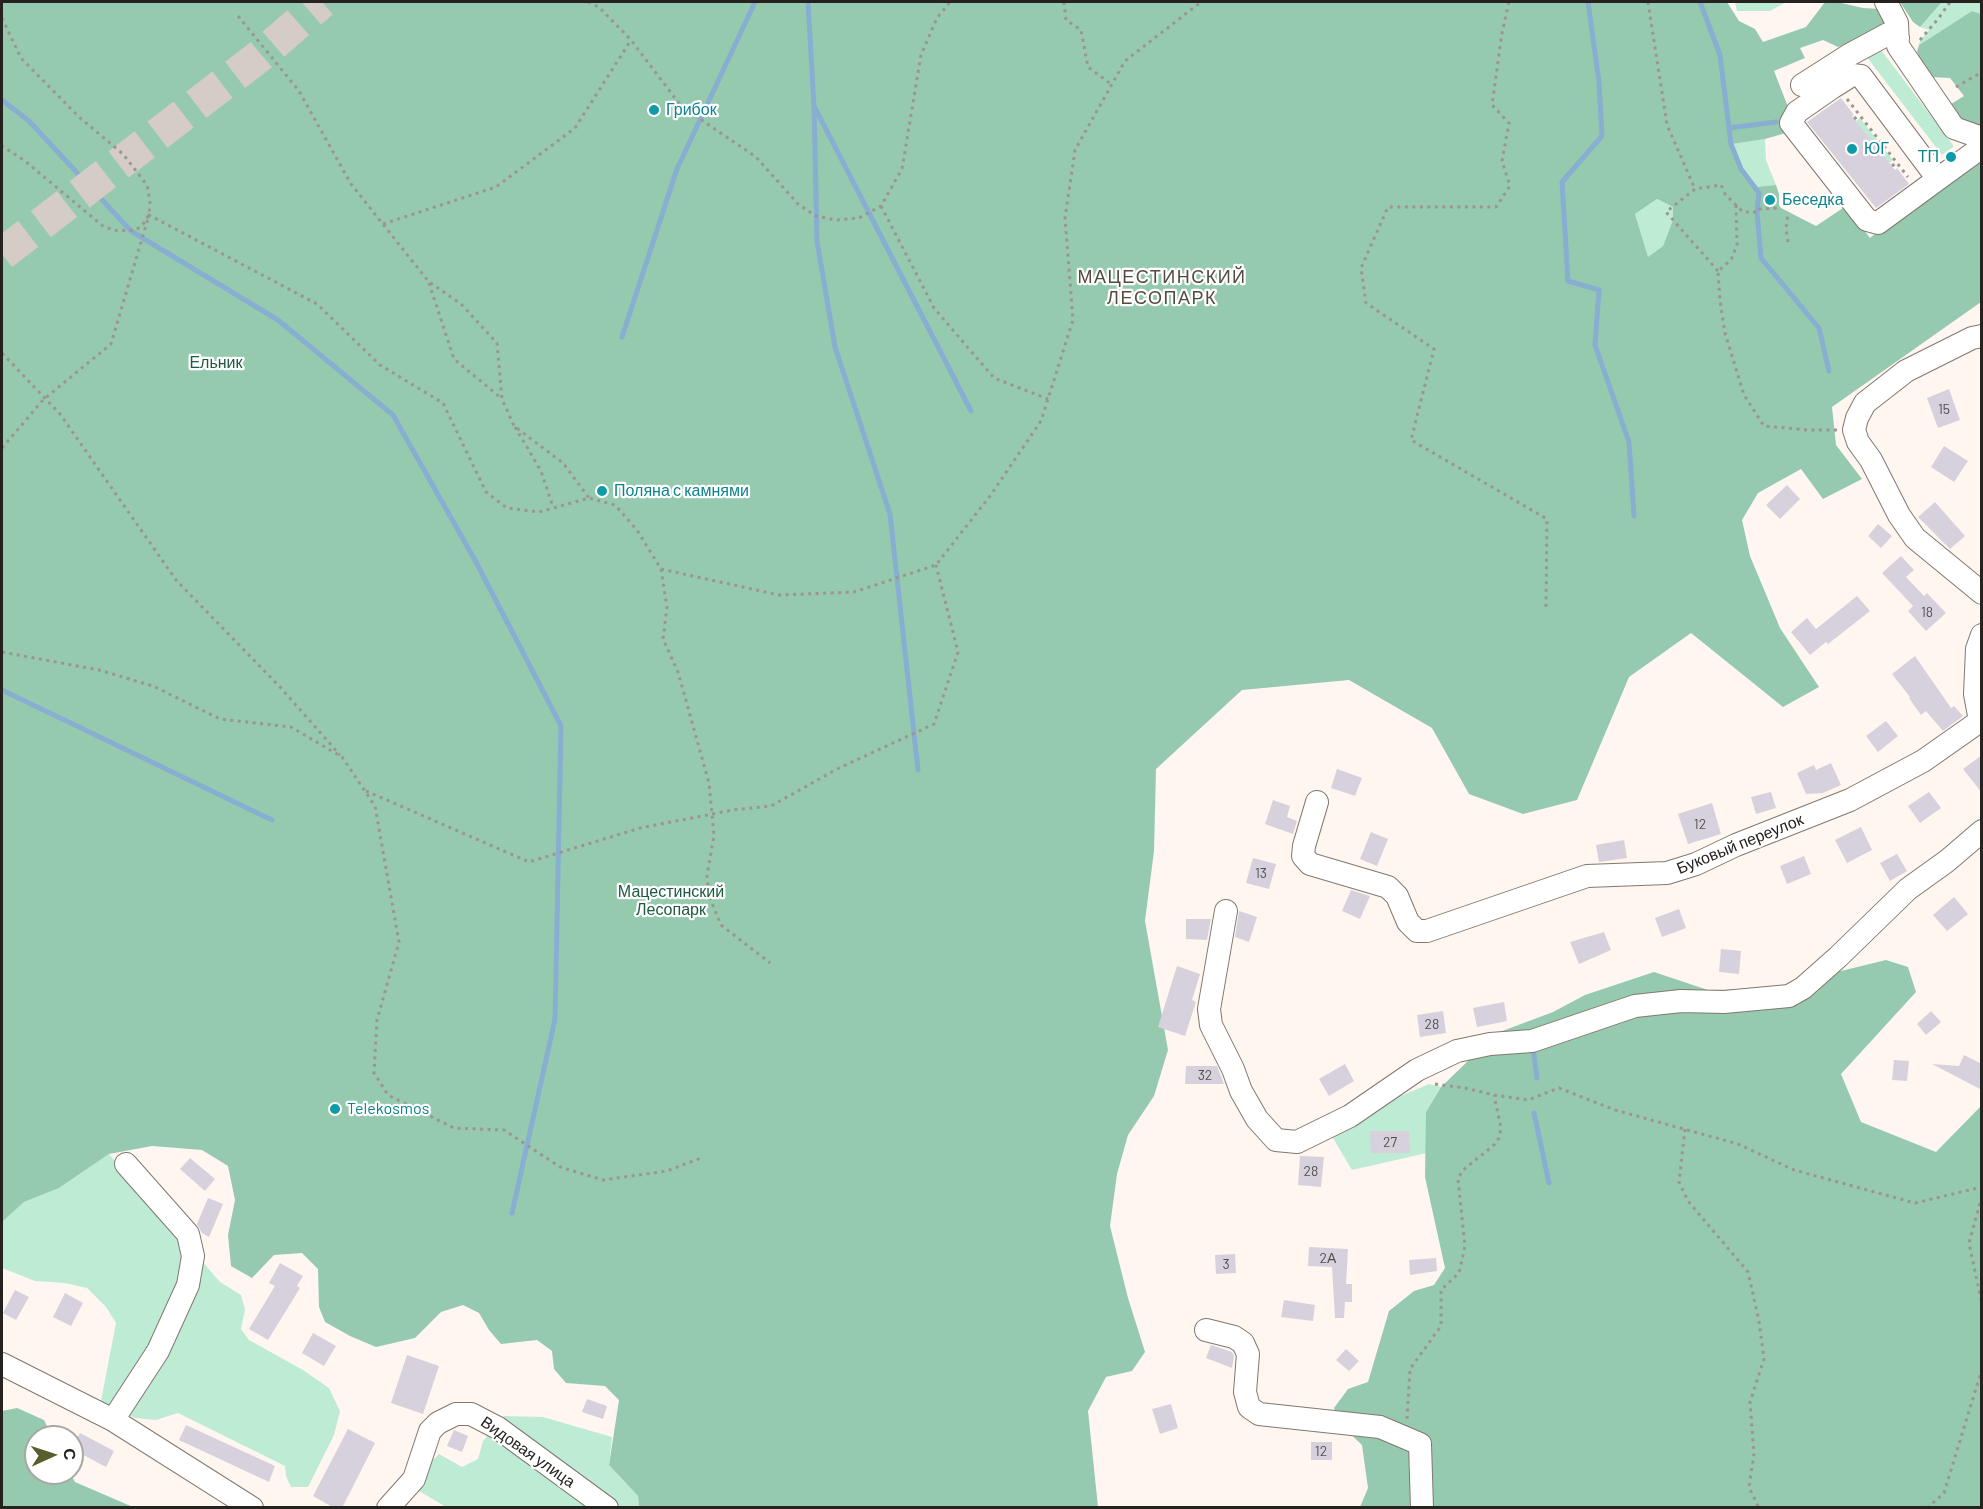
<!DOCTYPE html>
<html>
<head>
<meta charset="utf-8">
<style>
	body { margin:0 }
	#map { position:relative; width:1983px; height:1509px; overflow:hidden; background:#fff6ef; font-family:Barlow,sans-serif }
	canvas { display:block }
	.frame { position:absolute; inset:0; border:3px solid #26221f; pointer-events:none }
	.north { position:absolute; left:24px; top:1425px; width:60px; height:60px; box-sizing:border-box; background:#fff; border:2px solid #a8a7a5; border-radius:50%; rotate:87deg; font-size:16px; font-weight:700; line-height:24px; text-align:center; color:#26221f }
	.north::after { content:''; display:block; margin:auto; width:21px; height:27px; background:#5a5e2c; clip-path:polygon(50% 0,100% 100%,50% 72%,0 100%) }
</style>
</head>
<body>
<div id="map">
<canvas width="1983" height="1509"></canvas>
<div class="frame"></div>
<div class="north">С</div>
</div>
<script>
const g = document.querySelector('canvas').getContext('2d');
g.lineJoin = 'round';
function fillPath(path, color) {
  g.fillStyle = color;
  g.fill(path, 'evenodd');
}
function shape(rows) {
  const path = new Path2D();
  for (const r of rows) {
    path.moveTo(r[0], r[1]);
    for (let i = 2; i < r.length; i += 2) path.lineTo(r[i], r[i + 1]);
  }
  return path;
}
function stroke(path, color, width, dash) {
  g.strokeStyle = color;
  g.lineWidth = width;
  g.lineCap = dash ? 'butt' : 'round';
  g.setLineDash(dash || []);
  g.stroke(path);
}
function label(font, color, halo, rows, align = 'center') {
  g.font = font + ' Barlow,sans-serif';
  g.lineWidth = 4.5;
  g.setLineDash([]);
  g.textBaseline = 'middle';
  g.strokeStyle = halo;
  g.fillStyle = color;
  for (const [text, x, y, turn = 0] of rows) {
    g.save();
    g.translate(x, y);
    g.rotate((+turn || 0) * Math.PI / 180);
    g.textAlign = isNaN(turn) ? turn : align;
    if (halo) g.strokeText(text, 0, 0);
    g.fillText(text, 0, 0);
    g.restore();
  }
}
fillPath(shape([
	[1735,2,1786,2,1770,11,1737,11],
	[1942,2,1981,2,1981,14,1972,11,1919,45,1920,40,1929,30,1920,27],
	[1878,46,1953,145,1953,147,1942,155,1866,56],
	[1860,118,1893,160,1889,163,1856,121],
	[1765,139,1766,160,1776,185,1756,187,1741,169,1731,144],
	[1657,199,1673,207,1673,220,1663,246,1648,258,1635,214],
	[1429,1084,1441,1087,1426,1112,1427,1153,1352,1170,1327,1128,1374,1100,1403,1095],
	[109,1154,220,1282,241,1295,245,1310,241,1329,249,1340,303,1370,329,1388,340,1411,334,1435,308,1487,291,1487,286,1476,285,1466,178,1413,156,1420,135,1418,101,1401,116,1323,106,1307,87,1288,65,1283,35,1281,2,1268,2,1222,24,1202,59,1188],
	[504,1416,543,1417,612,1437,609,1465,638,1496,639,1507,446,1507,414,1488,421,1472,439,1454,462,1467,478,1459,483,1441]
]), '#beebd3');
fillPath(shape([
	[2,2,1727,2,1739,21,1755,29,1763,42,1806,27,1825,2,1837,2,1863,8,1880,9,1886,29,1838,47,1823,40,1800,48,1805,58,1774,71,1790,112,1786,133,1765,139,1732,144,1741,169,1756,187,1776,185,1779,194,1779,205,1781,208,1816,226,1846,206,1870,238,1890,221,1981,160,1981,302,1832,407,1836,445,1862,479,1823,499,1801,469,1758,493,1742,520,1750,556,1780,628,1819,687,1783,707,1691,633,1629,677,1577,800,1523,814,1469,794,1432,728,1349,680,1242,690,1156,769,1154,851,1145,921,1168,1050,1154,1096,1128,1135,1117,1174,1110,1226,1128,1298,1145,1352,1132,1371,1106,1377,1088,1411,1098,1507,639,1507,638,1496,609,1465,619,1400,605,1386,566,1383,554,1369,552,1351,537,1340,501,1344,489,1330,479,1313,463,1305,441,1312,415,1338,376,1347,350,1336,325,1322,319,1307,318,1269,302,1253,274,1255,252,1278,231,1266,228,1235,235,1200,228,1166,202,1150,152,1146,109,1154,59,1188,24,1202,2,1222],
	[1657,199,1673,207,1673,220,1663,246,1648,257,1635,214],
	[1900,2,1942,2,1920,27,1913,22],
	[1972,11,1981,14,1981,126,1962,127,1951,104,1964,96,1950,78,1930,77,1917,52,1919,45],
	[1886,960,1908,967,1916,992,1841,1074,1861,1122,1936,1152,1981,1106,1981,1507,1360,1507,1368,1488,1362,1445,1341,1425,1334,1408,1348,1389,1368,1382,1389,1311,1414,1291,1434,1285,1445,1268,1425,1177,1426,1112,1441,1087,1497,1033,1553,1012,1585,995,1654,972,1708,990,1767,989],
	[17,1408,44,1420,52,1437,36,1437,36,1473,70,1473,75,1482,133,1507,2,1507,2,1411]
]), '#96caae');
stroke(shape([
	[808,2,814,106,971,411],
	[1588,2,1599,82,1602,136,1562,182,1568,281,1599,290,1595,345,1629,442,1634,516],
	[1700,2,1720,55,1731,144,1741,169,1759,193,1757,212,1761,258,1819,328,1829,371],
	[2,100,29,121,131,231,278,320,393,415,476,562,561,726,555,1019,512,1213],
	[814,106,817,241,835,347,890,514,918,770],
	[1729,128,1776,122],
	[622,337,677,169,755,2],
	[2,690,272,820],
	[1533,1047,1537,1078],
	[1534,1113,1549,1183]
]), '#88aed2', 5);
fillPath(shape([
	[1841,98,1854,115,1852,116,1895,170,1897,168,1909,184,1876,208,1807,122],
	[1949,389,1960,420,1938,428,1927,398],
	[1944,446,1968,461,1954,482,1931,467],
	[1787,485,1800,499,1780,519,1766,505],
	[1935,502,1965,536,1950,549,1918,517],
	[1878,524,1892,536,1881,548,1868,536],
	[1901,556,1914,570,1906,577,1924,596,1927,593,1946,613,1926,631,1908,611,1913,606,1882,573],
	[1857,596,1870,611,1828,644,1826,642,1810,655,1791,632,1807,618,1816,629],
	[1915,656,1951,708,1954,706,1963,716,1943,731,1926,711,1921,715,1909,698,1910,697,1892,674],
	[1886,721,1898,736,1878,752,1866,736],
	[1982,755,1982,793,1963,769],
	[1831,763,1841,785,1823,793,1806,794,1797,773,1814,765,1816,770],
	[1337,769,1362,778,1355,796,1331,788],
	[1771,792,1776,808,1756,814,1751,797],
	[1929,792,1941,808,1920,823,1908,806],
	[1273,800,1290,806,1287,817,1297,821,1293,834,1265,824],
	[1712,803,1721,834,1688,844,1678,814],
	[1861,827,1872,850,1847,863,1835,840],
	[1371,832,1388,839,1377,866,1360,859],
	[1624,840,1627,858,1599,862,1596,845],
	[1897,854,1907,871,1890,881,1880,863],
	[1804,856,1811,874,1787,884,1780,866],
	[1253,858,1276,864,1269,889,1246,883],
	[1351,890,1370,896,1360,919,1342,911],
	[1954,897,1968,914,1947,931,1933,915],
	[1679,909,1686,928,1662,937,1655,918],
	[1239,911,1257,917,1249,942,1235,937],
	[1186,919,1211,919,1207,940,1186,939],
	[1604,932,1611,950,1579,964,1570,942],
	[1721,949,1741,951,1739,974,1719,972],
	[1177,966,1200,974,1192,1000,1196,1002,1185,1036,1158,1027],
	[1504,1002,1507,1021,1477,1027,1473,1008],
	[1443,1011,1446,1033,1420,1037,1417,1015],
	[1931,1011,1941,1022,1926,1035,1917,1024],
	[1964,1055,1982,1064,1982,1090,1932,1064,1959,1066],
	[1894,1060,1909,1061,1907,1081,1892,1080],
	[1345,1064,1354,1081,1329,1096,1319,1079],
	[1186,1066,1217,1066,1224,1084,1185,1084],
	[1370,1131,1409,1131,1410,1153,1371,1153],
	[1300,1156,1324,1157,1321,1187,1298,1185],
	[190,1158,215,1179,205,1191,180,1169],
	[208,1198,223,1204,209,1237,202,1233,197,1224],
	[1309,1247,1348,1249,1346,1284,1352,1284,1352,1302,1345,1302,1344,1318,1335,1318,1332,1267,1308,1266],
	[1235,1254,1236,1273,1216,1274,1215,1255],
	[1436,1258,1437,1271,1410,1275,1409,1260],
	[280,1263,303,1276,297,1286,300,1288,268,1340,249,1329,275,1286,269,1283],
	[15,1290,29,1297,16,1320,3,1313],
	[65,1293,83,1303,71,1326,53,1317],
	[1284,1300,1315,1305,1313,1321,1281,1317],
	[313,1333,336,1346,324,1366,302,1353],
	[1211,1345,1232,1352,1234,1356,1232,1368,1206,1358],
	[1346,1349,1359,1361,1349,1371,1336,1360],
	[407,1355,439,1366,423,1414,391,1403],
	[587,1399,607,1406,603,1419,582,1412],
	[1171,1404,1178,1428,1160,1434,1152,1409],
	[186,1425,275,1466,269,1482,179,1440],
	[348,1429,375,1443,342,1508,334,1508,313,1496],
	[454,1430,468,1436,462,1452,447,1446],
	[80,1433,114,1451,106,1467,72,1449],
	[1311,1442,1332,1442,1332,1460,1311,1460]
]), '#d7d1dd');
stroke(shape([
	[2,254,261,55,322,2]
]), '#d4ccc5', 33, [33, 16]);
const minor = shape([
	[1886,2,1897,23,1898,46,1954,128,1982,138],
	[1802,85,1849,55,1888,34,1898,38],
	[1938,179,1861,76,1852,75,1833,87,1797,112,1791,123,1867,220,1878,223,1938,179,1982,147],
	[1982,336,1972,338,1906,371,1865,403,1857,418,1854,430,1858,442,1871,460,1899,515,1915,538,1982,593],
	[1317,802,1304,846,1303,856,1310,864,1388,887,1397,896,1408,922,1417,931,1427,931,1587,876,1667,873,1696,864,1736,845,1850,800,1923,761,1980,721,1975,694,1977,649,1982,635],
	[1226,911,1209,1009,1211,1025,1233,1069,1241,1091,1257,1119,1276,1140,1297,1142,1350,1116,1417,1070,1457,1051,1490,1044,1532,1041,1635,1006,1681,1001,1724,1002,1789,996,1803,988,1838,957,1908,889,1947,861,1982,831],
	[1206,1330,1234,1337,1243,1343,1248,1354,1245,1392,1249,1407,1259,1414,1380,1427,1420,1444,1422,1508],
	[2,1364,113,1420,252,1508],
	[113,1420,158,1351,188,1285,193,1256,188,1234,126,1164],
	[388,1508,414,1479,430,1431,438,1423,456,1414,471,1414,498,1428,607,1508]
]);
stroke(minor, '#817870', 24);
stroke(shape([
	[588,2,599,7,631,40,681,106,756,157,798,204,816,216,836,220,859,218,881,206,902,169,921,55,937,18,950,2],
	[1064,2,1066,20,1081,30,1088,67,1111,84],
	[1509,2,1502,33,1492,105,1509,123,1502,161,1510,186,1496,207,1388,207,1361,268,1366,303,1434,349,1411,440,1547,519,1546,607],
	[1648,2,1667,125,1695,189],
	[238,16,299,91,351,184,429,282,461,304,497,343,502,399,514,426,563,463,589,498],
	[2,18,21,58,79,117,123,154,147,185,150,201,149,215,142,226,135,230,118,231,104,227,25,161,2,146],
	[1920,40,1938,19,1950,2],
	[1956,87,1982,72],
	[1847,99,1908,177],
	[1854,119,1860,115],
	[1892,166,1897,162],
	[1736,205,1737,245,1731,260,1718,271,1720,301,1725,333,1744,395,1764,426,1808,430,1837,430],
	[881,206,934,308,994,378,1048,399],
	[383,224,496,187,575,128,631,40],
	[1788,242,1786,229,1788,212],
	[1718,271,1666,212,1695,189,1721,185,1725,194,1743,212,1758,212,1759,209,1781,208],
	[429,283,454,359,501,398],
	[2,353,60,414,176,580,280,687,340,755],
	[515,427,541,471,553,507],
	[2,448,43,400,111,344,149,215,317,304,380,365,443,403,486,492,507,508,539,512,589,498,615,505,637,530,661,569,667,607,663,639,678,672,709,783,714,835,707,876,709,896,721,925,770,963],
	[661,569,779,595,854,592,936,565,990,496,1041,421,1073,320,1065,218,1075,150,1125,61,1201,2],
	[2,652,99,670,153,686,220,719,291,727,342,757,375,806,399,942,377,1020,374,1073,388,1095,454,1128,504,1130,560,1167,603,1180,667,1171,701,1158],
	[366,791,529,862,640,828,733,810,771,806,837,769,934,724,958,652,936,565],
	[1435,1084,1465,1088,1494,1095,1528,1100,1559,1088,1615,1110,1738,1144,1794,1170,1915,1203,1982,1187],
	[1685,1129,1679,1182,1688,1201,1748,1272,1759,1321,1764,1359,1750,1402,1754,1454,1749,1487,1758,1506,1762,1508],
	[1982,1196,1969,1243,1982,1304],
	[1407,1419,1410,1369,1441,1326,1441,1290,1459,1273,1465,1246,1458,1179,1462,1171,1494,1145,1499,1138,1501,1128,1494,1095],
	[1927,1508,1944,1493,1982,1369]
]), '#9c9590', 3, [3, 4.5]);
stroke(minor, '#fff', 22);
for (const [x, y, r, color] of [
	[654,110,6,"#0f9aa8"],
	[1852,149,6,"#0f9aa8"],
	[1951,157,6,"#0f9aa8"],
	[1770,200,6,"#0f9aa8"],
	[602,491,6,"#0f9aa8"],
	[335,1109,6,"#0f9aa8"]
]) {
  const dot = new Path2D();
  dot.arc(x, y, r, 0, 2 * Math.PI);
  g.fillStyle = color;
  g.fill(dot);
  stroke(dot, '#fff', 2);
}
label('14px', '#524e4e', null, [
	["15",1944,409],
	["18",1927,612],
	["12",1700,824],
	["13",1261,873],
	["28",1432,1024],
	["32",1205,1075],
	["27",1390,1142],
	["28",1311,1171],
	["2А",1328,1258],
	["3",1226,1264],
	["12",1321,1451]
]);
label('16px', '#0d838f', '#fff', [
	["Грибок",666,110],
	["ЮГ",1864,149],
	["ТП",1939,157,"right"],
	["Беседка",1782,200],
	["Поляна с камнями",614,491],
	["Telekosmos",347,1109]
], 'left');
label('16px', '#1d5a3f', '#fff', [
	["Ельник",216,363],
	["Мацестинский",671,892],
	["Лесопарк",671,910]
]);
label('16px', '#26221f', '#fff', [
	["Буковый переулок",1740,844,-22],
	["Видовая улица",528,1452,35]
]);
g.letterSpacing = '1.5px';
label('18px', '#534a42', '#fff', [
	["МАЦЕСТИНСКИЙ",1162,277],
	["ЛЕСОПАРК",1162,298]
]);
g.letterSpacing = '0px';
</script>
</body>
</html>
